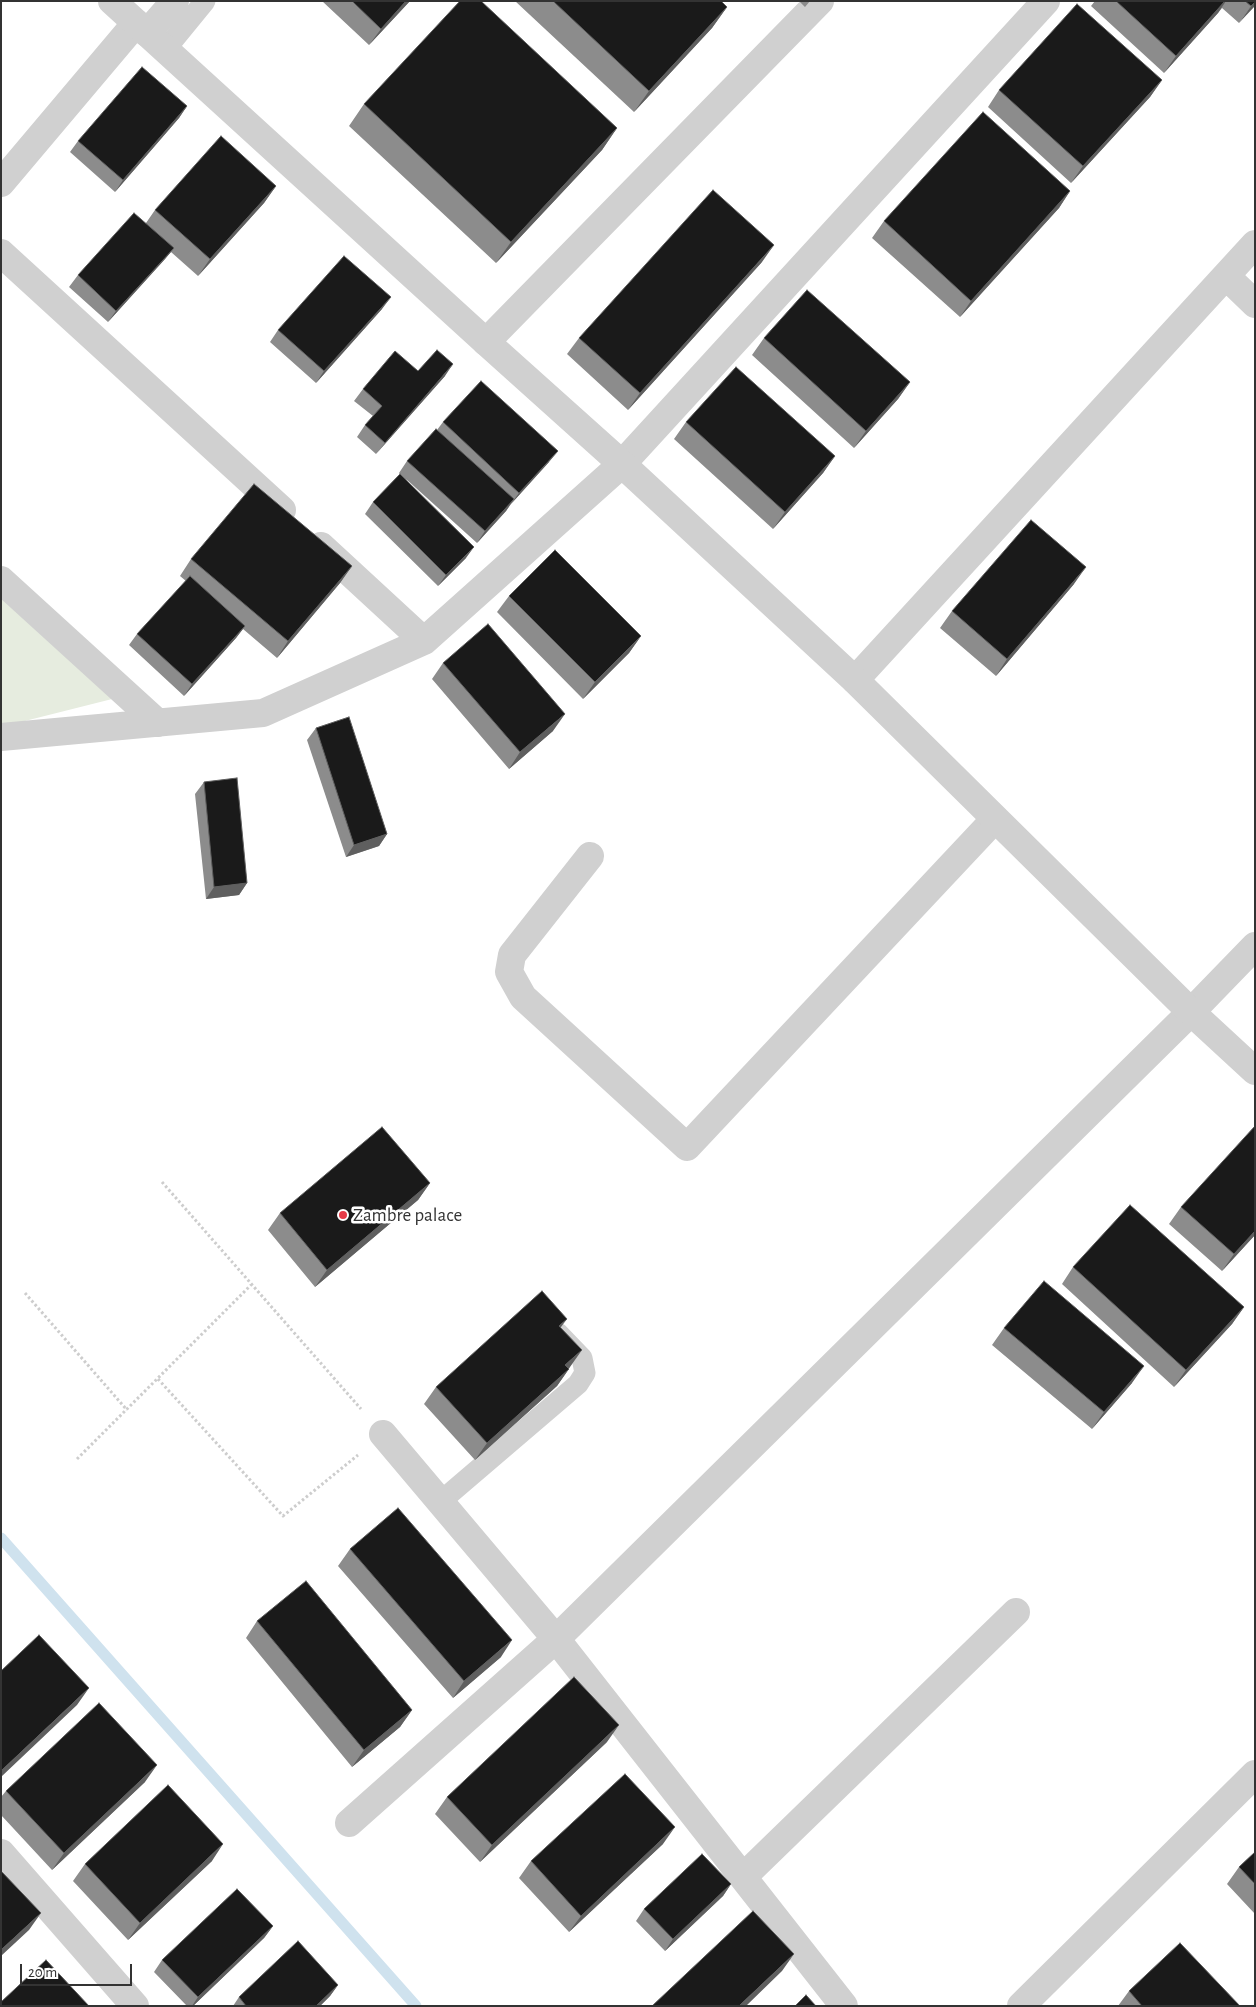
<!DOCTYPE html>
<html>
<head>
<meta charset="utf-8">
<style>
	body { margin:0 }
	#map { position:relative; width:1256px; height:2007px; overflow:hidden; background:#fff; font-family:"Alegreya Sans",sans-serif }
	canvas { display:block }
	.frame { position:absolute; inset:0; border:2px solid #333; pointer-events:none }
	.scale { position:absolute; left:20px; top:1964px; width:112px; height:22px; box-sizing:border-box; border:2px solid #333; border-top:0; padding-left:6px; font-size:15px; line-height:18px; white-space:nowrap; color:#333; -webkit-text-stroke:4px #fff; paint-order:stroke }
</style>
</head>
<body>
<div id="map">
<canvas width="1256" height="2007"></canvas>
<div class="frame"></div>
<div class="scale">20 m</div>
</div>
<script>
const g = document.querySelector('canvas').getContext('2d');
g.lineJoin = 'round';
function fillPath(path, color) {
  g.fillStyle = color;
  g.fill(path, 'evenodd');
}
function shape(rows) {
  const path = new Path2D();
  for (const r of rows) {
    path.moveTo(r[0], r[1]);
    for (let i = 2; i < r.length; i += 2) path.lineTo(r[i], r[i + 1]);
  }
  return path;
}
function stroke(path, color, width, dash) {
  g.strokeStyle = color;
  g.lineWidth = width;
  g.lineCap = dash ? 'butt' : 'round';
  g.setLineDash(dash || []);
  g.stroke(path);
}
function label(font, color, halo, rows, align = 'center') {
  g.font = font + ' "Alegreya Sans",sans-serif';
  g.lineWidth = 5;
  g.setLineDash([]);
  g.textBaseline = 'middle';
  g.strokeStyle = halo;
  g.fillStyle = color;
  for (const [text, x, y, turn = 0] of rows) {
    g.save();
    g.translate(x, y);
    g.rotate((+turn || 0) * Math.PI / 180);
    g.textAlign = isNaN(turn) ? turn : align;
    if (halo) g.strokeText(text, 0, 0);
    g.fillText(text, 0, 0);
    g.restore();
  }
}
fillPath(shape([
	[1,589,128,695,1,727]
]), '#e6ecdf');
stroke(shape([
	[1,1538,416,2006]
]), '#cfe2ee', 11);
stroke(shape([
	[162,1182,361,1409],
	[25,1293,127,1410],
	[158,1379,283,1516,358,1455],
	[77,1459,251,1285]
]), '#cdcdcd', 3, [2.5, 2.5]);
stroke(shape([
	[165,50,205,1],
	[440,1502,578,1384,585,1373,582,1358,558,1333]
]), '#d0d0d0', 21);
stroke(shape([
	[147,33,175,1],
	[1,183,136,23],
	[1,253,282,510],
	[1226,276,1255,304],
	[486,342,820,1],
	[321,546,424,641],
	[1,580,158,723],
	[855,680,1255,244],
	[1,737,263,713,424,641,622,464,1046,1],
	[590,856,512,955,509,972,523,997,687,1147,995,819],
	[383,1434,556,1639,844,2006],
	[349,1823,556,1639,1191,1012,1255,946],
	[1,1853,135,2006],
	[743,1877,1016,1612],
	[1021,2006,1255,1774]
]), '#d0d0d0', 28);
stroke(shape([
	[112,1,486,342,622,464,855,680,1191,1012,1255,1071]
]), '#d0d0d0', 28);
fillPath(shape([
	[322,1,410,1,369,45],
	[515,1,721,1,727,7,712,28,634,112],
	[799,1,810,1,805,7],
	[1095,1,1255,1,1239,23,1222,8,1218,13,1164,73,1091,6],
	[1162,80,1150,97,1071,183,988,107,999,90],
	[364,104,617,128,602,150,496,263,349,126],
	[187,106,179,118,115,192,70,152,78,141],
	[276,186,264,203,198,276,171,252,165,259,108,322,69,287,78,275,146,223,155,210],
	[1070,191,1059,208,960,317,872,238,884,221],
	[762,262,628,410,567,354,579,338],
	[382,309,316,383,270,342,278,330],
	[764,338,910,382,898,399,854,448,752,355],
	[418,371,445,376,376,454,357,437,365,425,373,416,354,401,363,389],
	[443,422,549,462,511,504,506,511,477,543,406,479,466,558,438,586,365,514,373,502,400,474,399,473,407,461,437,430],
	[686,422,835,456,823,473,773,529,674,439],
	[191,559,352,566,340,583,277,658,243,629,236,638,184,696,129,645,137,634,186,581,180,576],
	[1074,584,996,676,940,628,952,611],
	[509,596,641,636,629,653,583,699,497,612],
	[443,663,553,731,509,769,432,679],
	[316,728,387,834,379,846,346,857,307,740],
	[204,782,247,883,239,895,206,899,195,794],
	[430,1183,418,1200,315,1287,268,1230,280,1213],
	[1181,1207,1255,1235,1222,1271,1169,1224],
	[1073,1267,1244,1307,1232,1324,1174,1387,1062,1284],
	[561,1328,570,1367,557,1386,475,1460,424,1404,436,1387],
	[1004,1328,1132,1383,1092,1429,992,1345],
	[350,1549,501,1657,453,1698,338,1566],
	[257,1621,412,1710,400,1727,352,1767,246,1638],
	[607,1742,480,1862,435,1814,447,1797],
	[145,1782,52,1870,1,1815,1,1797,6,1791],
	[663,1844,569,1932,519,1878,531,1861],
	[1255,1852,1255,1914,1227,1884,1239,1867],
	[212,1861,128,1940,73,1881,85,1864],
	[731,1884,723,1896,665,1951,636,1921,644,1909],
	[273,1926,264,1938,193,2006,187,2006,154,1972,162,1960],
	[338,1985,330,1996,320,2006,233,2006,239,1997],
	[1129,1991,1240,2006,1118,2006]
]), '#8c8c8c');
fillPath(shape([
	[406,1,410,1,369,45,381,29],
	[1225,1,1226,1,1218,13,1164,73,1176,56],
	[1255,2,1255,6,1239,23,1251,6],
	[727,7,712,28,634,112,649,91],
	[1162,80,1150,97,1071,183,1083,166],
	[187,106,179,118,115,192,123,180],
	[617,128,602,150,496,263,511,242],
	[276,186,264,203,198,276,210,259],
	[1070,191,1059,208,960,317,971,301],
	[774,245,762,262,628,410,640,393],
	[174,248,165,259,108,322,116,311],
	[391,297,382,309,316,383,324,371],
	[453,364,445,376,376,454,385,443],
	[910,382,898,399,854,448,866,431],
	[558,451,549,462,511,504,519,493],
	[835,456,823,473,773,529,785,512],
	[514,499,506,511,477,543,485,531],
	[474,547,466,558,438,586,446,575],
	[352,566,340,583,277,658,288,641],
	[1086,567,1074,584,996,676,1007,659],
	[245,626,236,638,184,696,192,684],
	[641,636,629,653,583,699,595,682],
	[565,714,553,731,509,769,520,752],
	[387,834,379,846,346,857,354,845],
	[247,883,239,895,206,899,214,887],
	[430,1183,418,1200,315,1287,327,1270],
	[1255,1231,1255,1235,1222,1271,1234,1254],
	[1244,1307,1232,1324,1174,1387,1186,1370],
	[567,1319,555,1335,559,1326],
	[582,1350,570,1367,553,1382,565,1365],
	[1144,1366,1132,1383,1092,1429,1104,1412],
	[569,1369,557,1386,475,1460,487,1443],
	[512,1640,501,1657,453,1698,464,1681],
	[89,1688,77,1705,1,1777,1,1771],
	[412,1710,400,1727,352,1767,364,1750],
	[619,1725,607,1742,480,1862,492,1845],
	[157,1765,145,1782,52,1870,64,1853],
	[675,1827,663,1844,569,1932,581,1916],
	[223,1844,212,1861,128,1940,140,1923],
	[731,1884,723,1896,665,1951,673,1939],
	[41,1913,29,1930,1,1956,1,1950],
	[273,1926,264,1938,193,2006,192,2006,198,1997],
	[794,1954,782,1971,746,2006,739,2006],
	[338,1985,330,1996,320,2006,316,2006]
]), '#5f5f5f');
const building = shape([
	[352,1,406,1,381,29,352,1],
	[460,1,481,1,617,128,511,242,364,104,460,1],
	[553,1,721,1,727,7,649,91,553,1],
	[1116,1,1225,1,1176,56,1116,1],
	[1245,1,1255,1,1255,2,1251,6,1245,1],
	[1077,4,1162,80,1083,166,999,90,1077,4],
	[142,67,187,106,123,180,78,141,142,67],
	[983,112,1070,191,971,301,884,221,983,112],
	[221,136,276,186,210,259,155,210,221,136],
	[713,190,774,245,640,393,579,338,713,190],
	[134,213,174,248,116,311,78,275,134,213],
	[344,256,391,297,324,371,278,330,344,256],
	[807,290,910,382,866,431,764,338,807,290],
	[437,350,453,364,385,443,365,425,382,406,363,389,395,351,418,371,437,350],
	[736,367,835,456,785,512,686,422,736,367],
	[481,381,558,451,519,493,443,422,481,381],
	[436,429,514,499,485,531,407,461,436,429],
	[400,474,474,547,446,575,373,502,400,474],
	[254,484,352,566,288,641,191,559,254,484],
	[1031,520,1086,567,1007,659,952,611,1031,520],
	[555,550,641,636,595,682,509,596,555,550],
	[190,576,245,626,192,684,137,634,190,576],
	[488,624,565,714,520,752,443,663,488,624],
	[349,717,387,834,354,845,316,728,349,717],
	[237,778,247,883,214,887,204,782,237,778],
	[1255,1126,1255,1231,1234,1254,1181,1207,1255,1126],
	[382,1127,430,1183,327,1270,280,1213,382,1127],
	[1130,1205,1244,1307,1186,1370,1073,1267,1130,1205],
	[1044,1281,1144,1366,1104,1412,1004,1328,1044,1281],
	[542,1291,567,1319,559,1326,582,1350,565,1365,569,1369,487,1443,436,1387,542,1291],
	[398,1508,512,1640,464,1681,350,1549,398,1508],
	[306,1581,412,1710,364,1750,257,1621,306,1581],
	[39,1635,89,1688,1,1771,1,1671,39,1635],
	[574,1677,619,1725,492,1845,447,1797,574,1677],
	[99,1703,157,1765,64,1853,6,1791,99,1703],
	[625,1774,675,1827,581,1916,531,1861,625,1774],
	[168,1785,223,1844,140,1923,85,1864,168,1785],
	[1255,1852,1255,1884,1239,1867,1255,1852],
	[702,1854,731,1884,673,1939,644,1909,702,1854],
	[1,1871,41,1913,1,1950,1,1871],
	[237,1889,273,1926,198,1997,162,1960,237,1889],
	[753,1911,794,1954,739,2006,652,2006,753,1911],
	[298,1941,338,1985,316,2006,246,2006,239,1997,298,1941],
	[1180,1943,1240,2006,1142,2006,1129,1991,1180,1943],
	[46,1960,89,2006,1,2006,1,2002,46,1960],
	[806,1995,816,2006,795,2006,806,1995]
]);
fillPath(building, '#1a1a1a');
stroke(building, '#5f5f5f', 1);
for (const [x, y, r, color] of [
	[343,1215,5,"#e63946"]
]) {
  const dot = new Path2D();
  dot.arc(x, y, r, 0, 2 * Math.PI);
  g.fillStyle = color;
  g.fill(dot);
  stroke(dot, '#fff', 2);
}
label('19px', '#333', '#fff', [
	["Zambre palace",353,1215]
], 'left');
</script>
</body>
</html>
